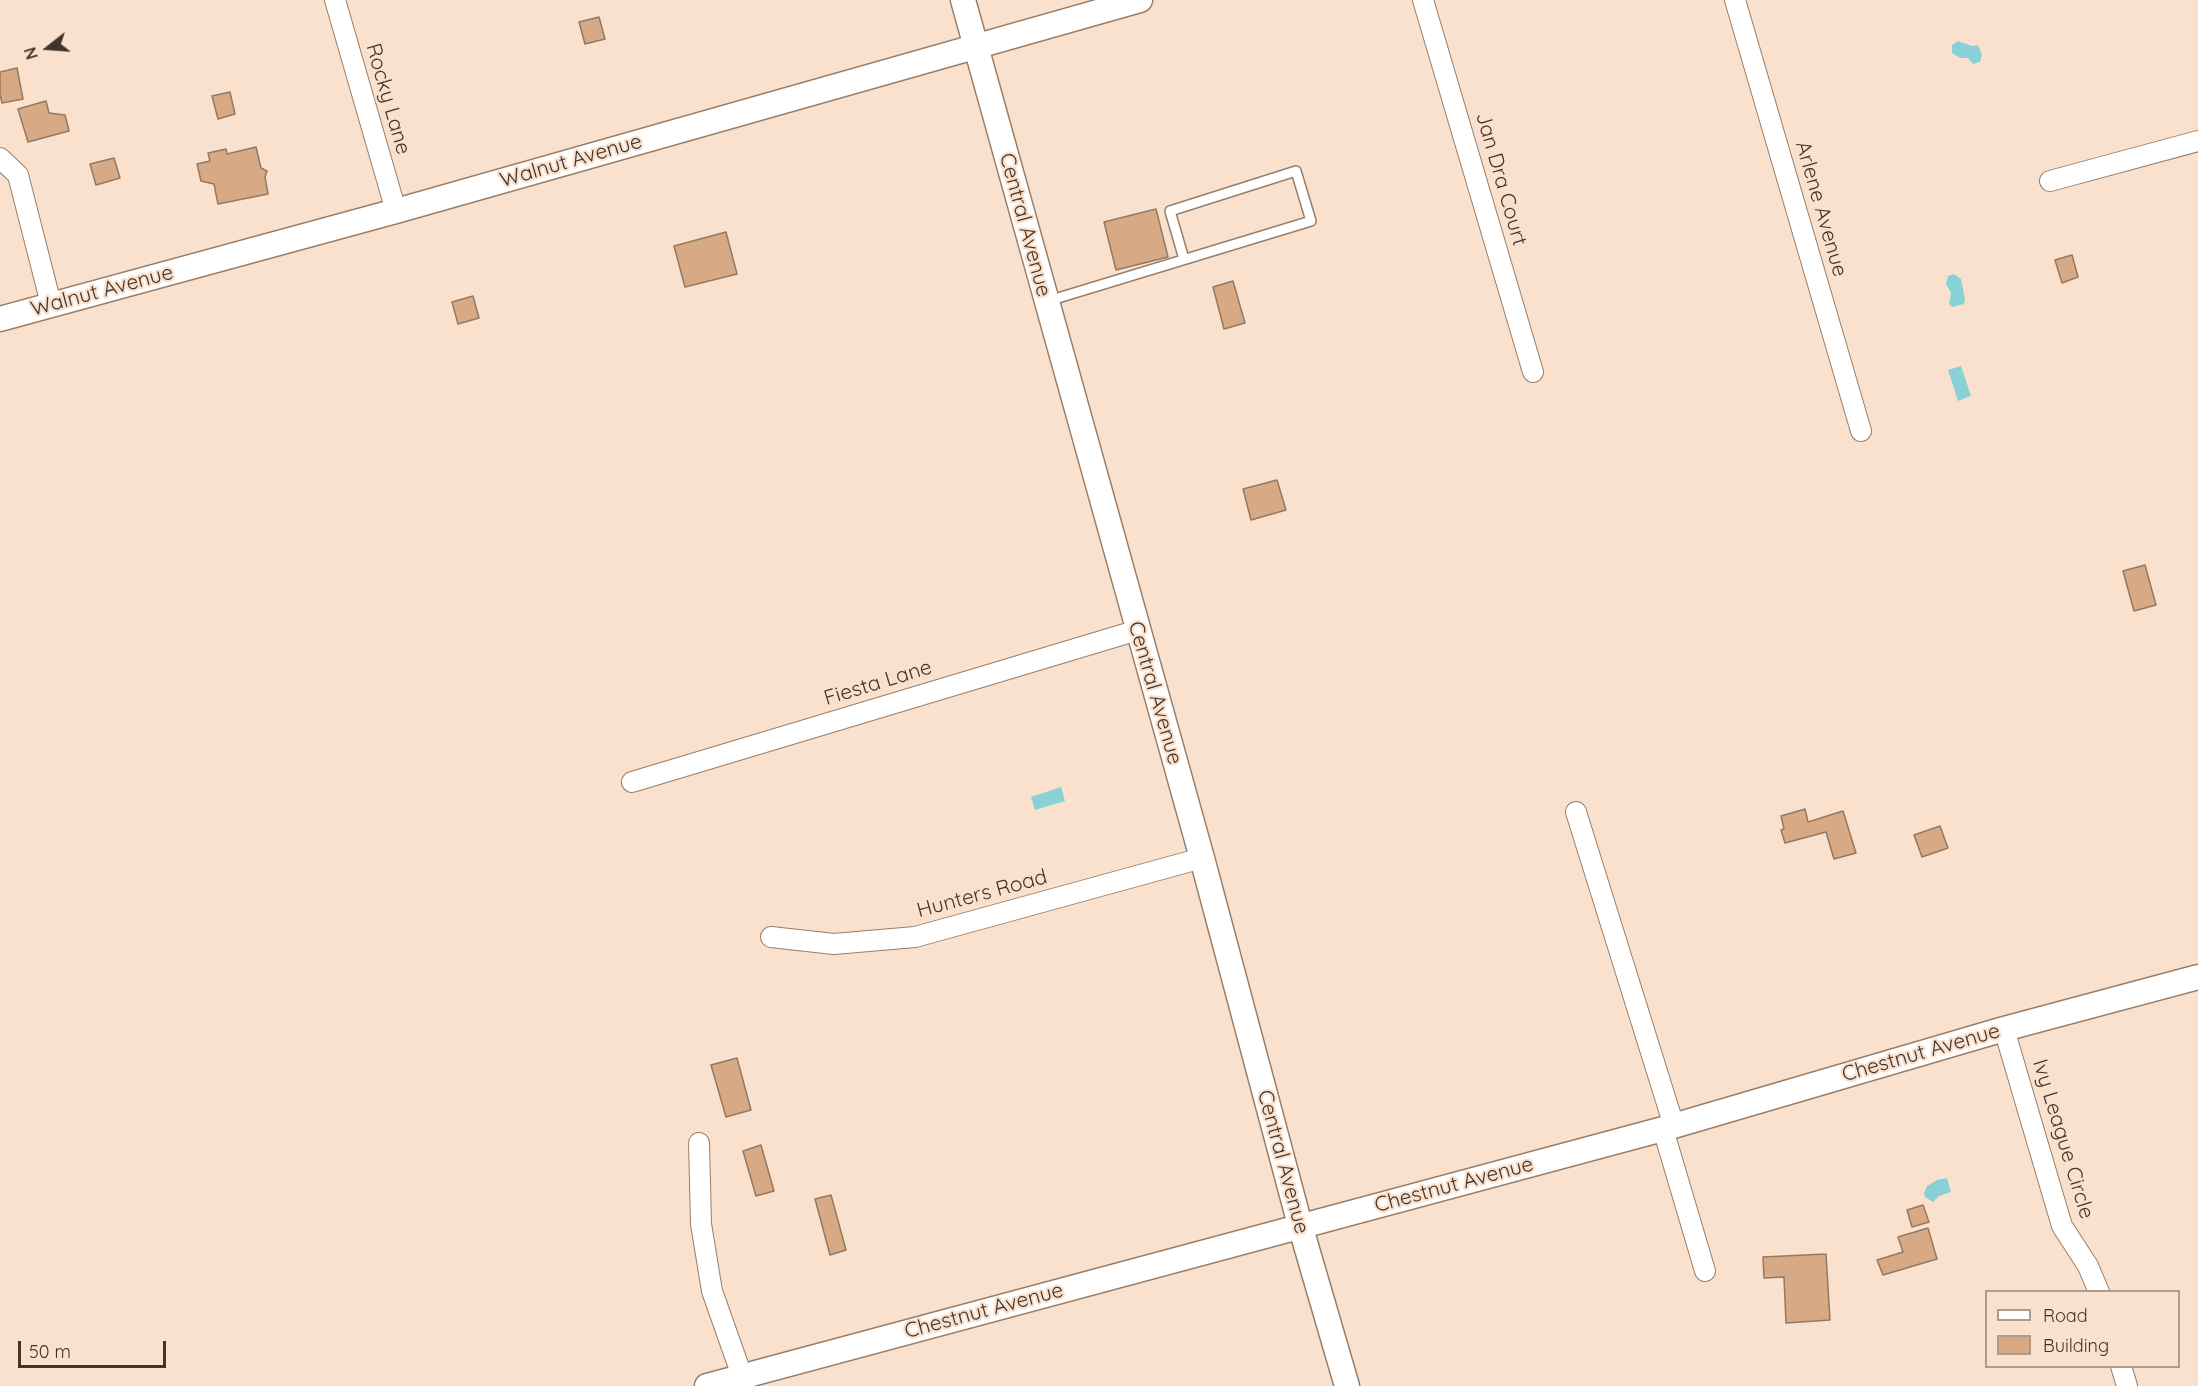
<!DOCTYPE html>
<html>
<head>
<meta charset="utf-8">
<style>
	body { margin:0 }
	#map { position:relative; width:2198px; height:1386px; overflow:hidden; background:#fae1ce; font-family:Quicksand,sans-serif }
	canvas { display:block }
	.legend { position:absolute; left:1985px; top:1290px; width:195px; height:78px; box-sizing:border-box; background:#fae1ce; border:2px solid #b09c8d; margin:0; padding:8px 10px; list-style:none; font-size:18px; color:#41352b }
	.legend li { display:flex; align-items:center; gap:12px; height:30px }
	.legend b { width:30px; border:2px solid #b09c8d }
	.north { position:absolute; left:18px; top:18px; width:60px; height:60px; -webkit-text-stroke:4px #fae1ce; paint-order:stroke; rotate:253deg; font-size:16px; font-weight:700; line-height:24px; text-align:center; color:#41352b }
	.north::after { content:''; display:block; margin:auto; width:21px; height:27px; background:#41352b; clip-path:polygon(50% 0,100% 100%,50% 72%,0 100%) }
	.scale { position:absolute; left:18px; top:1341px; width:148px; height:27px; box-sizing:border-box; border:3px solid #41352b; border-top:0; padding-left:8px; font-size:18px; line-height:21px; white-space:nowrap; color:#41352b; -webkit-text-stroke:4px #fae1ce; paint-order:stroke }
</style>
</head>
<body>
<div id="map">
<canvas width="2198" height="1386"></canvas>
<ul class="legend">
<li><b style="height:8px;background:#fff"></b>Road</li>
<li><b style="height:16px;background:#d7a984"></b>Building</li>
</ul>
<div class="north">N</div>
<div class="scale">50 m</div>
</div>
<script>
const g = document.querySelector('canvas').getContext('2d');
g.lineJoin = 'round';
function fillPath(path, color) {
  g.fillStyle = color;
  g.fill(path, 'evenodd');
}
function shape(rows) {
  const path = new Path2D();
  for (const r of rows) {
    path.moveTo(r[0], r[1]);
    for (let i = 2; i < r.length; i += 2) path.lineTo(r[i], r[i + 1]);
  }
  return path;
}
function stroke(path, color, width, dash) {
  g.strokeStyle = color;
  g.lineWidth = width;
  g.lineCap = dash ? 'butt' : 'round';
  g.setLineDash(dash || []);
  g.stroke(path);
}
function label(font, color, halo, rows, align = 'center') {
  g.font = font + ' Quicksand,sans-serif';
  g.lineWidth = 4.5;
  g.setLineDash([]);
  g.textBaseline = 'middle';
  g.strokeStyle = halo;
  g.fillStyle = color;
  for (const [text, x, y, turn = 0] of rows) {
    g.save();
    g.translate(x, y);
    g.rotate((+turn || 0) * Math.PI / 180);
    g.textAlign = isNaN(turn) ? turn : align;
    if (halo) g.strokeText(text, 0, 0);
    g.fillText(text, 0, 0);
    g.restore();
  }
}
fillPath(shape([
	[1958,41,1972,46,1978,45,1982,55,1980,62,1973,64,1968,58,1960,58,1952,53,1952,45],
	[1954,274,1961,279,1965,299,1964,304,1952,307,1949,304,1951,293,1946,284,1948,276],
	[1961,366,1971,396,1958,401,1948,370],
	[1061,787,1065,801,1035,810,1031,797],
	[1947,1178,1951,1192,1939,1196,1933,1202,1925,1197,1924,1193,1927,1186,1937,1180]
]), '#88d2d7');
const building = shape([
	[599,17,605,39,585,44,579,22,599,17],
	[17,68,23,99,2,103,0,94,0,72,17,68],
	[230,92,235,114,218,119,212,96,230,92],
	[46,101,49,113,65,115,69,131,28,142,18,109,46,101],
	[256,147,261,168,267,171,265,177,268,194,218,204,214,184,201,181,197,164,210,161,208,153,226,149,227,154,256,147],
	[114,158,120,178,96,185,90,164,114,158],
	[1156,209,1168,257,1116,270,1104,222,1156,209],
	[726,232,737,274,685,287,674,246,726,232],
	[2072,255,2078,277,2062,283,2055,260,2072,255],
	[1233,281,1245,323,1224,329,1213,287,1233,281],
	[473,296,479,318,458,324,452,302,473,296],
	[1277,480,1286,510,1251,520,1243,489,1277,480],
	[2145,565,2156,605,2134,611,2123,571,2145,565],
	[1805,809,1808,822,1843,811,1856,853,1834,859,1826,832,1785,843,1781,830,1784,829,1781,816,1805,809],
	[1940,826,1948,848,1922,857,1914,835,1940,826],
	[737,1058,751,1110,726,1117,711,1065,737,1058],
	[761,1145,774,1191,756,1196,743,1151,761,1145],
	[831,1195,846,1250,830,1255,815,1199,831,1195],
	[1923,1205,1929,1222,1912,1227,1907,1210,1923,1205],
	[1928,1228,1937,1259,1883,1275,1877,1260,1903,1252,1898,1237,1928,1228],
	[1826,1254,1830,1320,1786,1323,1784,1277,1764,1278,1763,1257,1826,1254]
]);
fillPath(building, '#d7a984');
stroke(building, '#947962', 1.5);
const service = shape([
	[1048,301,1311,221,1296,171,1170,211,1184,259]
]);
const minor = shape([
	[335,0,396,211],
	[1423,0,1533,372],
	[1735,0,1861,431],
	[0,158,18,175,51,304],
	[2050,181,2198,141],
	[632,782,1138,630],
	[1576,812,1674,1126],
	[771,937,834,944,915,937,1202,858],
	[2004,1029,2062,1226,2088,1266,2099,1292],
	[1663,1129,1705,1271],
	[699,1143,701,1224,712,1291,742,1376],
	[2121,1366,2127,1386]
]);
const tertiary = shape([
	[963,0,1202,858,1300,1225,1347,1386],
	[0,319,396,211,1140,0],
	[707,1386,1663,1129,2004,1029,2198,977]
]);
stroke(service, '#9a7e67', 12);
stroke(minor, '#9a7e67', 22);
stroke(tertiary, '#9a7e67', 27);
stroke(service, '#fff', 9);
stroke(minor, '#fff', 20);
stroke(tertiary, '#fff', 24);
label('21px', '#41352b', '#fae1ce', [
	["Rocky Lane",388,99,74],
	["Walnut Avenue",571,161,-16],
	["Jan Dra Court",1501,179,74],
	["Arlene Avenue",1821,209,74],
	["Central Avenue",1025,225,75],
	["Walnut Avenue",102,291,-15],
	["Fiesta Lane",878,683,-17],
	["Central Avenue",1155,693,74],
	["Hunters Road",982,894,-15],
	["Chestnut Avenue",1921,1053,-16],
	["Ivy League Circle",2063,1139,73],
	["Central Avenue",1283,1162,75],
	["Chestnut Avenue",1454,1185,-15],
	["Chestnut Avenue",984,1311,-15]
]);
</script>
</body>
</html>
